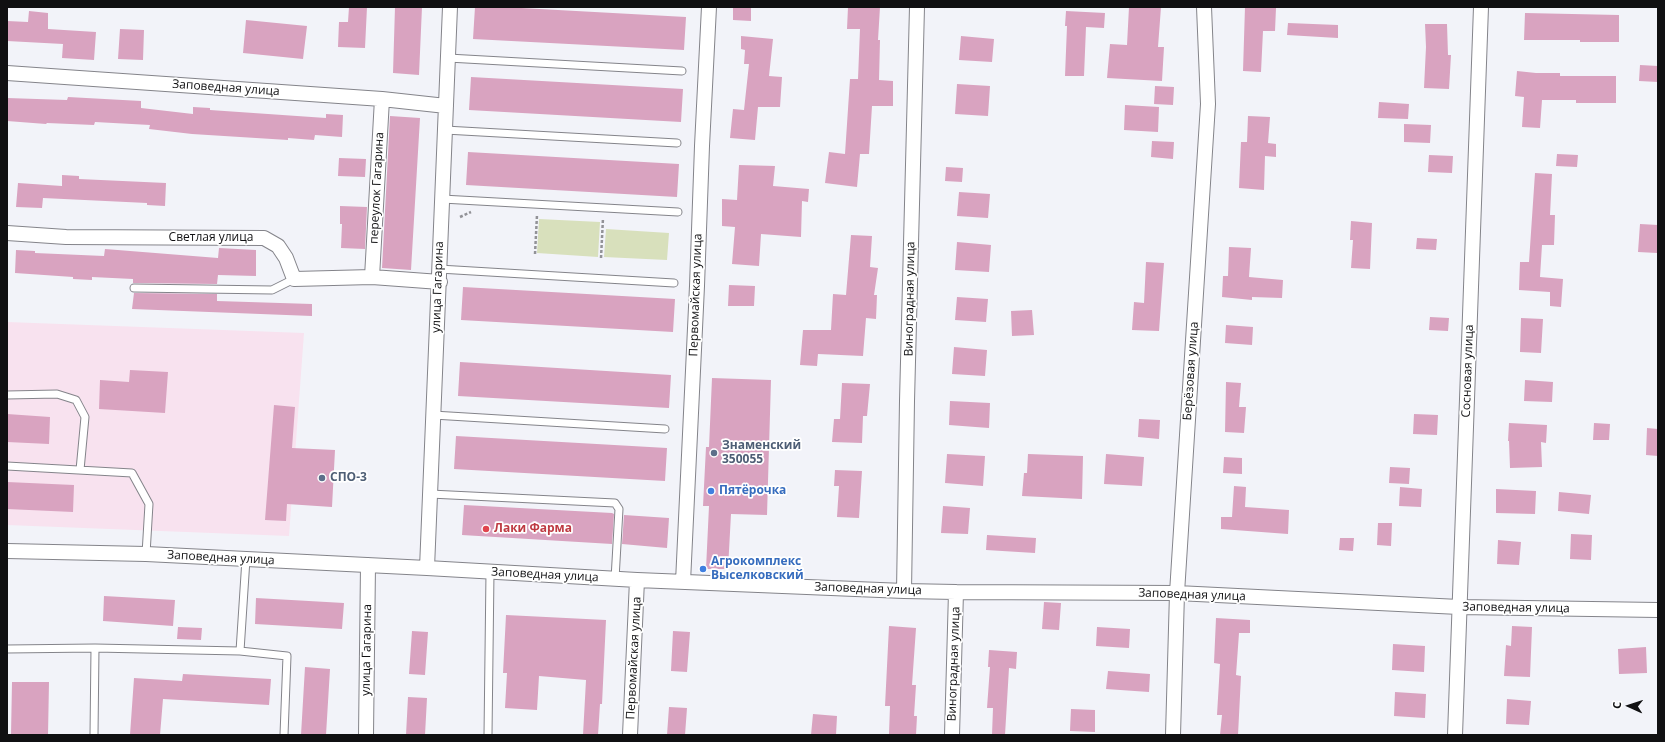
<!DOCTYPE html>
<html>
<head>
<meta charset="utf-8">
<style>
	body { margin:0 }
	#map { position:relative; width:1665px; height:742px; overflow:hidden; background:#f2f3f9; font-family:"Open Sans",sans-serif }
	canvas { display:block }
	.frame { position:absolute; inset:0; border:8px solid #101012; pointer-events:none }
	.north { position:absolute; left:1609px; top:686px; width:40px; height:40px; -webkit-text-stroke:3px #fff; paint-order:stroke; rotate:273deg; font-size:11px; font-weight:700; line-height:16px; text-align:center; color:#101012 }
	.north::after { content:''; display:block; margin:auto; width:14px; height:18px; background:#101012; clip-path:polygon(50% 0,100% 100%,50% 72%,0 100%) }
</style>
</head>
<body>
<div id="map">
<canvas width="1665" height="742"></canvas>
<div class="frame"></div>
<div class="north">С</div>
</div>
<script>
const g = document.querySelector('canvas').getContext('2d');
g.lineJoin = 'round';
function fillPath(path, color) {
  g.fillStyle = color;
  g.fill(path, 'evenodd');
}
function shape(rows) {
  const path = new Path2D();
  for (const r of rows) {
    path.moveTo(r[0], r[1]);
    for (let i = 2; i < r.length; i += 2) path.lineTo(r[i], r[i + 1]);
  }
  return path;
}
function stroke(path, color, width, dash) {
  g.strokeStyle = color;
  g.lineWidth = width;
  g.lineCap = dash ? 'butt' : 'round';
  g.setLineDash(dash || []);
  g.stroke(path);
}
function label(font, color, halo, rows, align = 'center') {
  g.font = font + ' "Open Sans",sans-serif';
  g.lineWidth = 3.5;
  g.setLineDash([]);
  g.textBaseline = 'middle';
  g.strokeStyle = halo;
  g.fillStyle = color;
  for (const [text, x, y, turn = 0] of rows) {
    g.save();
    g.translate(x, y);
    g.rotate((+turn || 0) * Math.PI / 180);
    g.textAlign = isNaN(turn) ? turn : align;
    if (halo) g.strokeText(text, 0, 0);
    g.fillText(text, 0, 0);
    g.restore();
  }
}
fillPath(shape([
	[7,322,304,333,289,536,7,525]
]), '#f8e2ef');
fillPath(shape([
	[539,219,600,222,598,257,537,253],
	[606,229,669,233,667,260,604,257]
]), '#d8e0bc');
fillPath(shape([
	[349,7,367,7,365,48,338,47,339,22,348,22],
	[395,7,422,7,419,75,393,73],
	[475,7,503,7,686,17,684,50,473,39],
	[733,7,751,7,751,21,733,20],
	[848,7,880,7,878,40,880,40,879,80,893,81,893,106,872,106,869,154,860,154,857,187,825,183,829,152,845,154,850,79,858,79,860,29,847,29],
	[1129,7,1161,7,1158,47,1164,47,1162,81,1107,78,1110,44,1127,45],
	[1245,7,1276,8,1275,31,1263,31,1261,72,1243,71],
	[29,11,48,13,48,29,96,32,94,60,62,58,63,44,7,41,7,21,28,22],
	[1066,11,1105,13,1104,28,1086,27,1084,76,1065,76,1067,26,1065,26],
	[1525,13,1619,15,1619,42,1580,42,1580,40,1524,40],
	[246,20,307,26,303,59,243,53],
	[1288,23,1338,25,1338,38,1287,35],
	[1425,24,1447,24,1448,55,1451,55,1449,89,1424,88,1426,47],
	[120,29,144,30,143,60,118,59],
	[741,36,773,39,769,76,782,77,780,107,758,107,755,140,730,138,733,109,744,110,749,64,744,64,745,50,741,49],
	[961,36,994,39,992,62,959,60],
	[1640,65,1658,66,1658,82,1639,81],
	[1517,71,1536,73,1560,73,1560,76,1616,76,1616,103,1576,103,1576,100,1542,100,1540,128,1522,127,1524,97,1515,96],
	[471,77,683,89,681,122,469,110],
	[957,84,990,86,988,116,955,114],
	[1155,86,1174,87,1173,105,1154,104],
	[68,97,141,101,141,108,193,114,193,107,210,108,210,110,326,118,326,114,343,115,342,137,315,135,314,140,288,138,288,140,192,134,149,129,150,125,95,122,94,125,47,123,46,124,7,121,7,98,67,100],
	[1379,102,1409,104,1408,119,1378,118],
	[1125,105,1159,107,1158,132,1124,130],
	[390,116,420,118,411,270,382,268],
	[1248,116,1270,117,1268,143,1276,144,1276,157,1265,156,1264,190,1239,188,1241,142,1247,142],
	[1404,124,1431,125,1430,143,1404,142],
	[1152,141,1174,142,1173,159,1151,157],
	[468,152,679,164,677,197,466,185],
	[1557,154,1578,155,1577,167,1556,166],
	[1429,155,1453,156,1452,173,1428,172],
	[339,158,366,159,365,177,338,176],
	[739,165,775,166,773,186,809,189,808,202,802,201,801,237,761,234,759,266,732,264,735,227,722,226,722,199,737,200],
	[946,167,963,168,962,182,945,181],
	[1535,173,1552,174,1550,215,1555,215,1554,245,1542,245,1540,277,1563,279,1561,307,1550,306,1550,292,1519,290,1520,262,1529,262],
	[62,175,79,176,79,179,166,183,165,206,147,205,147,203,43,198,42,208,16,207,18,183,62,186],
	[959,192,990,194,988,218,957,216],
	[340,206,367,207,365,249,341,248,342,224,340,224],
	[1351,221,1372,223,1370,269,1351,268,1353,240,1350,240],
	[1640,224,1658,225,1657,253,1638,252],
	[851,235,872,236,870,267,878,268,874,295,877,295,876,319,866,318,863,356,818,354,817,366,800,365,803,330,831,330,833,294,846,295],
	[1417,238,1437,239,1436,250,1416,249],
	[957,242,991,245,989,272,955,270],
	[1229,247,1251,248,1249,277,1283,280,1282,298,1252,297,1252,300,1222,297,1223,276,1228,276],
	[219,248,256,250,256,276,218,275,217,284,133,283,133,279,92,277,92,280,73,279,73,277,15,273,16,250,35,251,35,253,104,256,105,249,218,258],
	[1146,262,1164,263,1159,331,1132,330,1134,302,1144,303],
	[729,285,755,286,754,306,728,306],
	[463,287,675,299,673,332,461,320],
	[134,293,217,294,217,301,312,304,312,316,132,309],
	[957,297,988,299,986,322,955,320],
	[1032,310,1034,335,1012,336,1011,311],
	[1430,317,1449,318,1448,331,1429,330],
	[1521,318,1543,319,1541,353,1520,352],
	[1226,325,1253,327,1252,345,1225,343],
	[954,347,987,350,985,376,952,374],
	[460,362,671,375,669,408,458,396],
	[130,370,168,372,165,413,99,409,100,380,129,382],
	[712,378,771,380,767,515,731,514,728,569,706,569,709,506,703,506,706,447,709,447],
	[1525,380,1553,382,1552,402,1524,401],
	[1226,382,1241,383,1239,407,1246,407,1244,433,1225,432],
	[842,383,870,384,867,416,863,416,862,443,832,442,834,419,840,419],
	[950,401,990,403,989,428,949,425],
	[274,405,295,407,292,448,335,450,332,507,287,504,286,521,265,520],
	[7,414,50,417,49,444,7,442],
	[1414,414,1438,415,1437,435,1413,434],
	[1139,419,1160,420,1159,439,1138,437],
	[1509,423,1547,425,1546,443,1541,442,1542,467,1510,468,1509,441,1508,441],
	[1594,423,1610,424,1609,440,1593,440],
	[1647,428,1658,429,1658,456,1646,455],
	[456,436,667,448,665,481,454,469],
	[947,454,985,456,983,486,945,483],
	[1028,454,1083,456,1082,499,1022,496,1024,473,1027,473],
	[1106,454,1144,457,1142,486,1104,484],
	[1224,457,1242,458,1242,474,1223,473],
	[1390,467,1410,468,1409,484,1389,483],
	[835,470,862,471,859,518,837,517,839,486,834,486],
	[7,482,74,485,73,512,7,509],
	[1234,486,1246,487,1245,507,1289,510,1288,534,1221,529,1221,517,1232,517],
	[1400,487,1422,489,1421,507,1399,506],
	[1496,489,1536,491,1535,514,1496,513],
	[1559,492,1591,495,1589,514,1558,511],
	[464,505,612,513,614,514,612,544,462,535],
	[943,506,970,508,968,534,941,533],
	[624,515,669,518,667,548,622,544],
	[1378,523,1392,523,1391,546,1377,545],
	[1571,534,1592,535,1591,560,1570,559],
	[987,535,1036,538,1035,553,986,550],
	[1340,538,1354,538,1353,551,1339,550],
	[1498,540,1521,542,1519,565,1497,564],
	[104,596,175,600,173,626,103,621],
	[256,598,344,603,342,629,255,624],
	[1044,602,1061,603,1059,630,1042,629],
	[506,615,606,620,602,704,600,704,598,735,583,735,586,680,539,676,537,710,505,708,507,673,503,673],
	[1216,618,1250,620,1250,633,1239,633,1236,675,1241,676,1238,735,1220,735,1222,715,1217,715,1220,664,1214,663],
	[889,626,916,628,912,685,916,685,914,716,917,716,916,735,889,734,890,706,885,706],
	[1512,626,1532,627,1530,677,1504,676,1506,645,1511,646],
	[178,627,202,628,201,640,177,639],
	[1097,627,1130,629,1129,648,1096,646],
	[412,631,428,632,425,675,409,674],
	[673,631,690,632,687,672,671,671],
	[1393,644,1425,646,1424,672,1392,670],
	[1646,647,1647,673,1619,674,1618,649],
	[989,650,1017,652,1016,669,1009,668,1005,735,992,735,993,708,987,708,990,667,988,667],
	[305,667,330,669,326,735,301,735],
	[1108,671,1150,674,1149,692,1106,689],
	[183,674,271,679,269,705,163,699,160,735,130,735,134,678,182,681],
	[12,682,49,682,48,735,11,735],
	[1395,692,1426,694,1425,718,1394,716],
	[408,697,427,698,425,735,406,735],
	[1507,699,1531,701,1529,725,1506,724],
	[669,707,687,708,685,735,667,735],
	[1071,709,1095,710,1095,732,1070,731],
	[813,714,837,716,836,735,811,735]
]), '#d9a3c0');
const service = shape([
	[448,58,682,71],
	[445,130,677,143],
	[442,199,678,212],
	[439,269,674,283],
	[134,288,272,290,294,279],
	[7,395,57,394,76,400,85,417,80,470],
	[433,415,665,429],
	[7,466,132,473,149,504,146,554],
	[430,494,615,503,619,509,615,579],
	[246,559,240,651,287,656,284,735],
	[7,649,95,648,240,651],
	[94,735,95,648],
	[488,735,490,572]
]);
const minor = shape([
	[7,73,382,99,446,106],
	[7,233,66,237,264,238,278,246,286,258,294,279,372,277,440,282],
	[372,277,382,99],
	[7,551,146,554,427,568,637,580,904,591,956,592,1177,593,1459,607,1658,610],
	[427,568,450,7],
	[683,582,697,286,702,146,709,7],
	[904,591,907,401,917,7],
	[366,735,368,565],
	[630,735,637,580],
	[952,735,956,592],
	[1173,735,1177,593,1208,104,1204,7],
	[1455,735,1481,7]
]);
stroke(service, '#84848a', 9);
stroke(minor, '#84848a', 16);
stroke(shape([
	[460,217,471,212],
	[535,254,537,215],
	[601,258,603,218]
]), '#929297', 2.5, [3, 2]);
stroke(service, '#fff', 7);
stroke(minor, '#fff', 14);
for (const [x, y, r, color] of [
	[714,453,4,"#5c6f8a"],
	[322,478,4,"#5c6f8a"],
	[711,491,4,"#3f7fe0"],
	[486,529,4,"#e0444e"],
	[703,569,4,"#3f7fe0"]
]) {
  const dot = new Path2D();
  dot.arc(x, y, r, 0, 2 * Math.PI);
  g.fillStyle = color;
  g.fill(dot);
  stroke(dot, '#fff', 1.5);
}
label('12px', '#101012', '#fff', [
	["Заповедная улица",226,88,4],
	["переулок Гагарина",377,188,-87],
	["Светлая улица",211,238],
	["улица Гагарина",438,287,-88],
	["Первомайская улица",696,295,-88],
	["Виноградная улица",910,299,-89],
	["Берёзовая улица",1191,371,-86],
	["Сосновая улица",1468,371,-88],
	["Заповедная улица",221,558,3],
	["Заповедная улица",545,575,3],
	["Заповедная улица",868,589,2],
	["Заповедная улица",1192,595,2],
	["Заповедная улица",1516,608,1],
	["улица Гагарина",367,650,-89],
	["Первомайская улица",634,658,-87],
	["Виноградная улица",954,664,-88]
]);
label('bold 12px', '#4e5e75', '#fff', [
	["Знаменский",722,446],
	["350055",722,460],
	["СПО-3",330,478]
], 'left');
label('bold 12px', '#366cbe', '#fff', [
	["Пятёрочка",719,491],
	["Агрокомплекс",711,562],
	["Выселковский",711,576]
], 'left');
label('bold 12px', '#be3a42', '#fff', [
	["Лаки Фарма",494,529]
], 'left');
</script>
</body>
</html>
